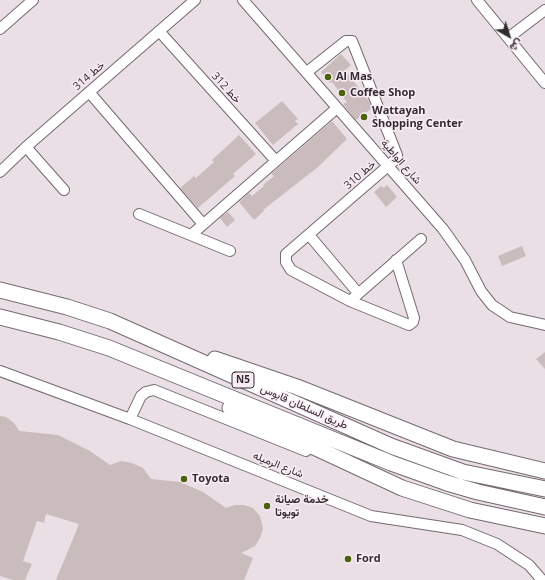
<!DOCTYPE html>
<html>
<head>
<meta charset="utf-8">
<style>
	body { margin:0 }
	#map { position:relative; width:545px; height:580px; overflow:hidden; background:#ebdfe6; font-family:"Open Sans",Vazirmatn,sans-serif }
	canvas { display:block }
	.north { position:absolute; left:489px; top:16px; width:40px; height:40px; -webkit-text-stroke:3px #f9ecf4; paint-order:stroke; rotate:141deg; font-size:11px; font-weight:700; line-height:16px; text-align:center; color:#312c2f }
	.north::after { content:''; display:block; margin:auto; width:14px; height:18px; background:#312c2f; clip-path:polygon(50% 0,100% 100%,50% 72%,0 100%) }
</style>
</head>
<body>
<div id="map">
<canvas width="545" height="580"></canvas>
<div class="north">ش</div>
</div>
<script>
const g = document.querySelector('canvas').getContext('2d');
g.lineJoin = 'round';
function fillPath(path, color) {
  g.fillStyle = color;
  g.fill(path, 'evenodd');
}
function shape(rows) {
  const path = new Path2D();
  for (const r of rows) {
    path.moveTo(r[0], r[1]);
    for (let i = 2; i < r.length; i += 2) path.lineTo(r[i], r[i + 1]);
  }
  return path;
}
function stroke(path, color, width, dash) {
  g.strokeStyle = color;
  g.lineWidth = width;
  g.lineCap = dash ? 'butt' : 'round';
  g.setLineDash(dash || []);
  g.stroke(path);
}
function label(font, color, halo, rows, align = 'center') {
  g.font = font + ' "Open Sans",Vazirmatn,sans-serif';
  g.lineWidth = 3;
  g.setLineDash([]);
  g.textBaseline = 'middle';
  g.strokeStyle = halo;
  g.fillStyle = color;
  for (const [text, x, y, turn = 0] of rows) {
    g.save();
    g.translate(x, y);
    g.rotate((+turn || 0) * Math.PI / 180);
    g.textAlign = isNaN(turn) ? turn : align;
    if (halo) g.strokeText(text, 0, 0);
    g.fillText(text, 0, 0);
    g.restore();
  }
}
fillPath(shape([
	[341,54,351,65,345,70,368,100,372,108,356,120,343,104,347,102,332,82,330,83,321,72],
	[282,101,298,119,295,121,298,124,273,145,255,123],
	[332,121,347,139,318,167,263,210,264,211,254,220,239,202,249,193,252,196,264,186,263,185,274,176,271,174],
	[239,135,256,154,233,174,235,176,198,208,180,188,194,176,196,178,214,162,212,160],
	[387,185,397,197,386,207,374,192,381,186,384,188],
	[228,212,235,220,227,227,220,218],
	[522,246,526,256,502,266,498,256],
	[545,352,545,369,536,359],
	[0,416,6,417,14,423,19,431,58,435,90,451,110,465,121,461,132,463,143,468,151,479,180,482,203,492,226,508,235,505,244,505,253,508,260,516,263,529,260,538,255,546,241,553,253,558,244,580,56,580,79,524,46,514,44,523,37,521,23,561,32,564,25,580,13,580,0,576]
]), '#cabbbd');
const minor = shape([
	[243,0,443,229,465,260,481,291,492,305,510,317,545,325],
	[477,0,545,83],
	[0,29,33,0],
	[159,31,276,161],
	[508,38,545,10],
	[307,72,346,41,352,41,397,155,396,159,388,166,286,254,286,262,291,270,350,301,409,325,413,322,414,318,396,260],
	[89,92,203,224],
	[26,147,64,190],
	[0,172,26,147,195,0],
	[139,214,230,251],
	[191,235,337,108],
	[309,235,358,293],
	[350,301,421,239],
	[0,371,130,419,371,516,462,530,497,544,529,565,542,580],
	[130,419,141,396,146,392,154,390,306,451]
]);
const highway = shape([
	[0,290,67,307,110,321,391,446,463,472,545,489],
	[0,317,59,332,109,348,391,463,447,483,478,492,545,507],
	[215,359,297,387,453,449,545,471],
	[230,408,402,488,470,510,545,526]
]);
stroke(minor, '#746970', 12);
stroke(highway, '#746970', 17);
stroke(minor, '#fff', 10);
stroke(highway, '#fff', 15);
for (const [x, y, r, color] of [
	[328,77,4,"#4b610b"],
	[342,93,4,"#4b610b"],
	[364,117,4,"#4b610b"],
	[184,479,4,"#4b610b"],
	[267,506,4,"#4b610b"],
	[348,559,4,"#4b610b"]
]) {
  const dot = new Path2D();
  dot.arc(x, y, r, 0, 2 * Math.PI);
  g.fillStyle = color;
  g.fill(dot);
  stroke(dot, '#f9ecf4', 1.5);
}
for (const [x, y, w] of [
	[243,380,22]
]) {
  const box = new Path2D();
  box.roundRect(x - w / 2, y - 8, w, 16, 3);
  g.fillStyle = '#f9ecf4';
  g.fill(box);
  stroke(box, '#312c2f', 1);
}
label('bold 10px', '#312c2f', null, [
	["N5",243,380]
]);
label('11px', '#312c2f', '#f9ecf4', [
	["خط 314",89,76,-41],
	["خط 312",226,88,48],
	["شارع الواطية",401,162,49],
	["خط 310",360,175,-41],
	["طريق السلطان قابوس",304,407,24],
	["شارع الرميله",278,465,22]
]);
label('bold 11px', '#312c2f', '#f9ecf4', [
	["Al Mas",336,77],
	["Coffee Shop",350,93],
	["Wattayah",372,111],
	["Shopping Center",372,124],
	["Toyota",192,479],
	["خدمة صيانة",275,500],
	["تويوتا",275,513],
	["Ford",356,559]
], 'left');
</script>
</body>
</html>
